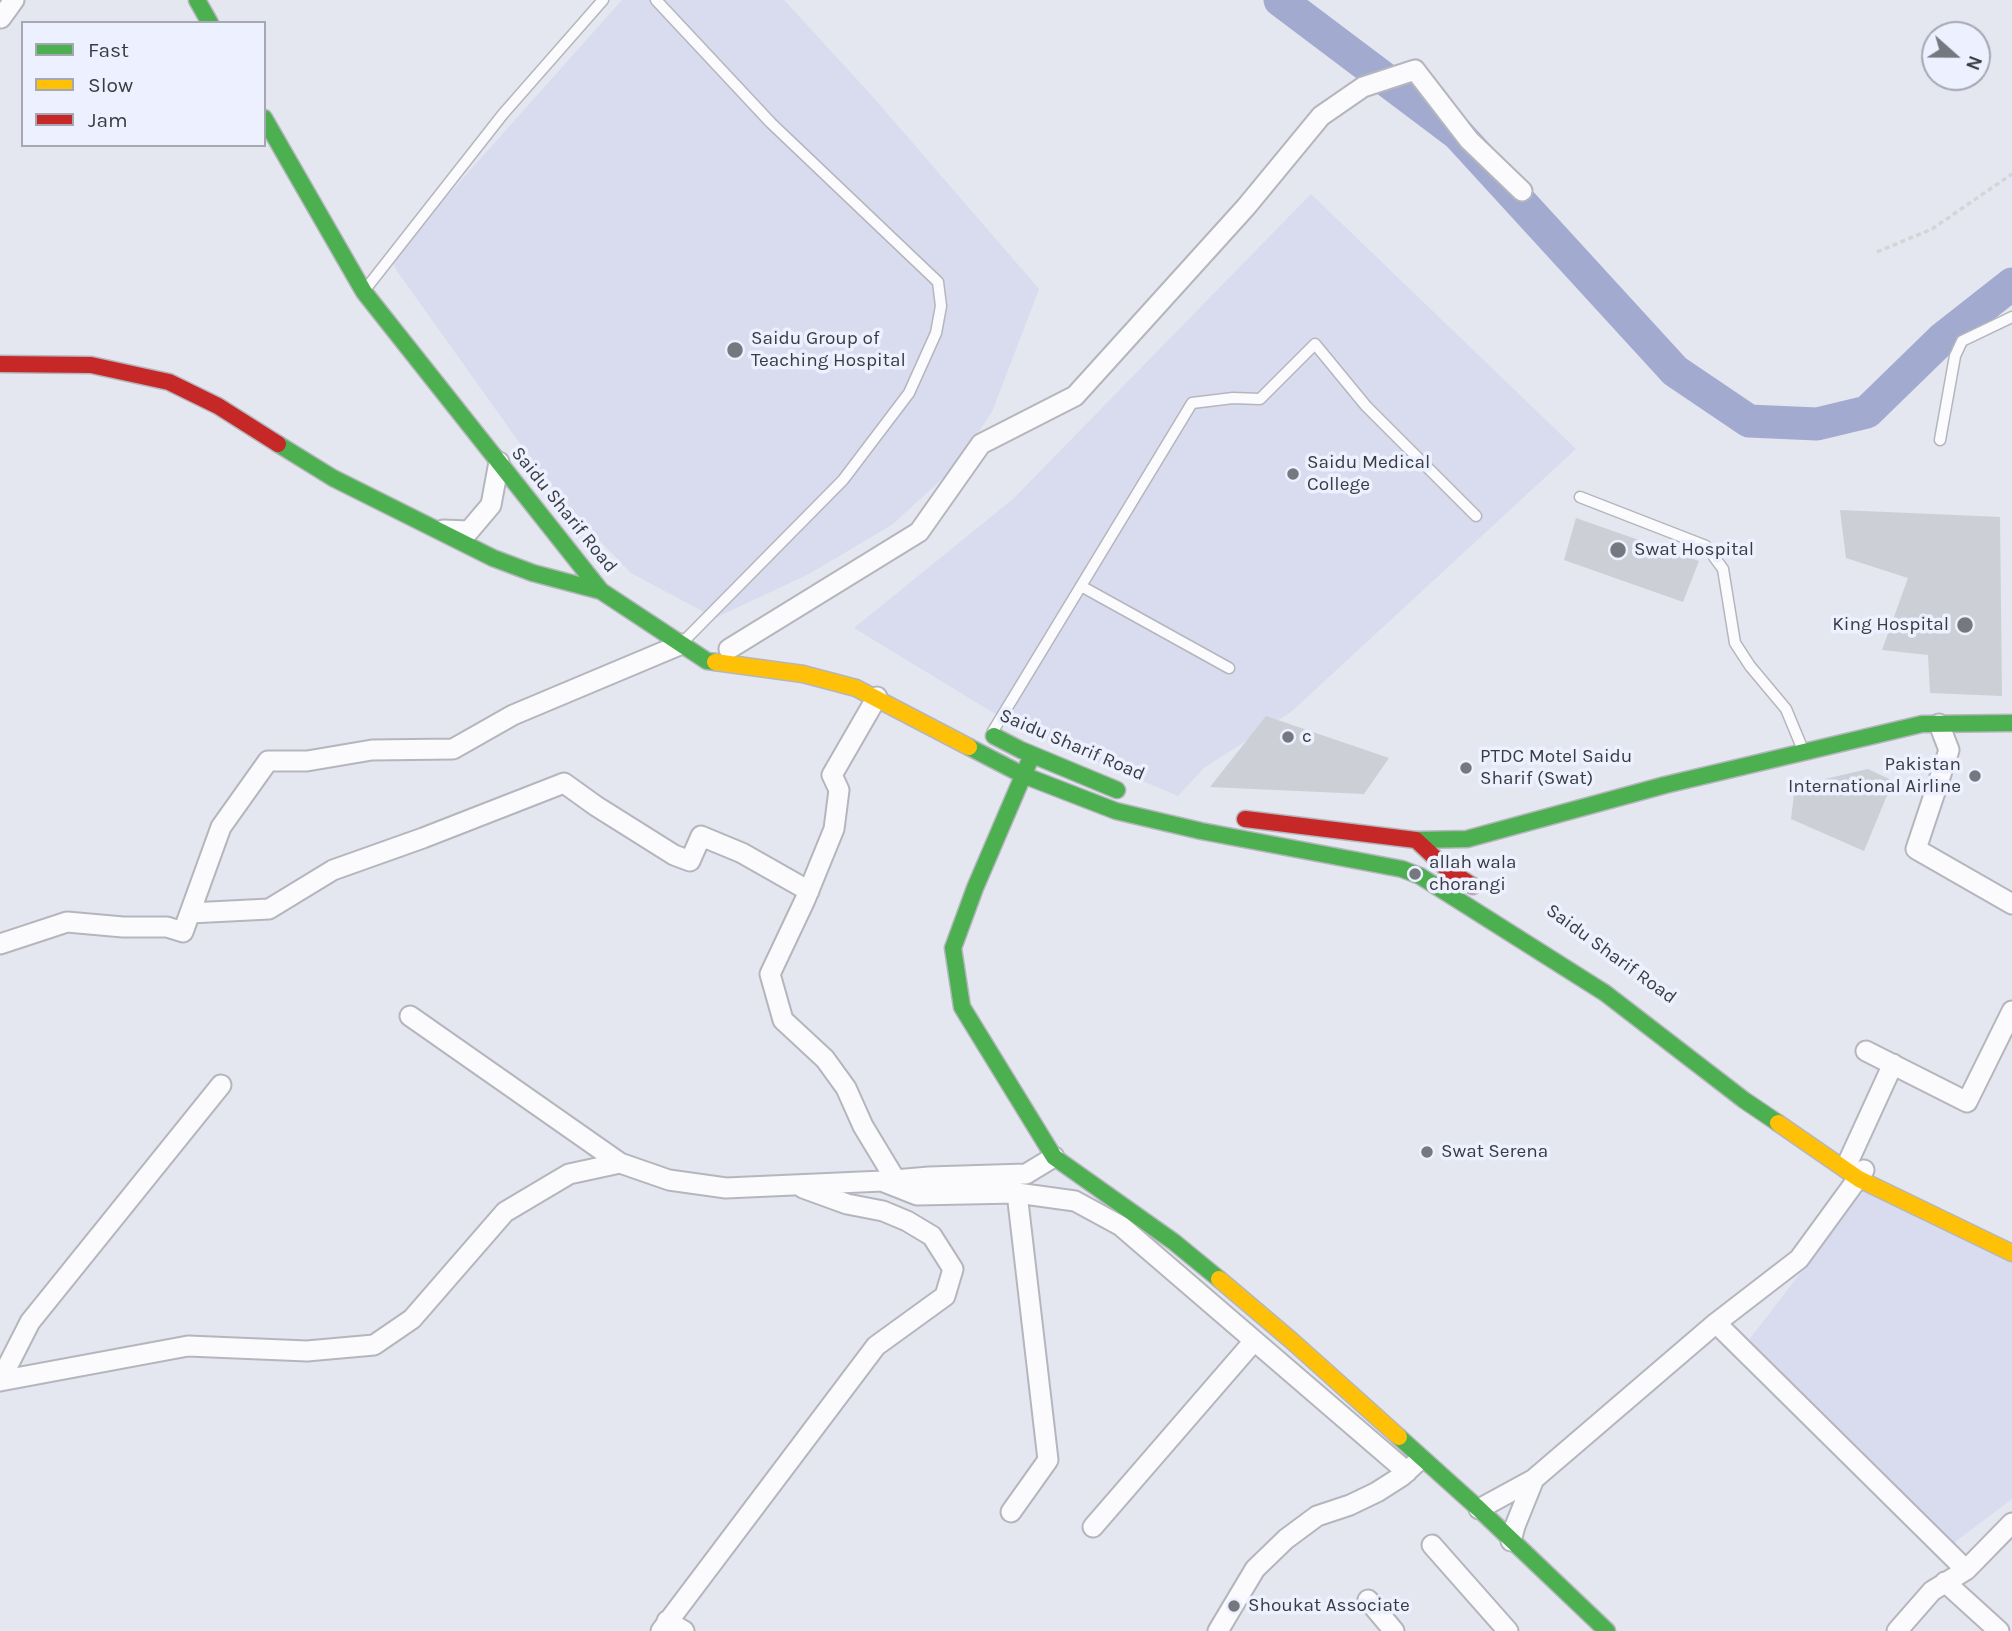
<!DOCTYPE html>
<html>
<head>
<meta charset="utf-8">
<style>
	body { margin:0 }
	#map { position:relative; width:2012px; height:1631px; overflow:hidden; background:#e4e6f0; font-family:Karla,sans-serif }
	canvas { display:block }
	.legend { position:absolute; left:21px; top:21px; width:245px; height:126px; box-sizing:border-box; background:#edf0ff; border:2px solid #a5a8b3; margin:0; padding:9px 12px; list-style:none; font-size:21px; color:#3a3c42 }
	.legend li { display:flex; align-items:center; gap:14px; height:35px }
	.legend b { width:35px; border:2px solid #a5a8b3 }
	.north { position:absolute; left:1921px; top:21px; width:70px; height:70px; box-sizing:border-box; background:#edf0ff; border:2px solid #a5a8b3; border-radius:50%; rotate:111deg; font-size:19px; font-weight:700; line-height:28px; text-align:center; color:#3a3c42 }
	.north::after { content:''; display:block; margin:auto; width:24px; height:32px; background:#76787f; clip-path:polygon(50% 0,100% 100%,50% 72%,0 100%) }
</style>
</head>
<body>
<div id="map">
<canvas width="2012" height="1631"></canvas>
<ul class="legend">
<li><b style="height:9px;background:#4caf50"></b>Fast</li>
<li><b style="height:9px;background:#ffc107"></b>Slow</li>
<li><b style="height:9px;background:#c62828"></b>Jam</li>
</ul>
<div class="north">N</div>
</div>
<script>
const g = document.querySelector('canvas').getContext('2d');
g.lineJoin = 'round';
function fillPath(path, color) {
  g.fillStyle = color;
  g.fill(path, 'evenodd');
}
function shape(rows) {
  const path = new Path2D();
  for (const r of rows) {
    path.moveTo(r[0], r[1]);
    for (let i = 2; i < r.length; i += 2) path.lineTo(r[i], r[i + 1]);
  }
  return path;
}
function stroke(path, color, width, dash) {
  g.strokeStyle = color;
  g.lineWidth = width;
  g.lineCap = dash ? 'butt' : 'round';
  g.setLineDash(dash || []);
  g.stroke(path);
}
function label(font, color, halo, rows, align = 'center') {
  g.font = font + ' Karla,sans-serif';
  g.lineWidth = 7;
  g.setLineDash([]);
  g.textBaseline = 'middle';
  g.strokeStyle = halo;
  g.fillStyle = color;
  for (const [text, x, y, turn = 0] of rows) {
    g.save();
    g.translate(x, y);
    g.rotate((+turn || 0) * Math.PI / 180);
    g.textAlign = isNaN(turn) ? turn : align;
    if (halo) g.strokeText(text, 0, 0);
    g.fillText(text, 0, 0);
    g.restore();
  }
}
fillPath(shape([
	[622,0,784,0,873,97,1039,289,992,412,955,467,893,524,809,574,715,618,631,573,561,501,397,271,391,259],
	[1311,194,1576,449,1291,712,1204,768,1178,796,1020,729,854,628,1013,499],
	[1865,1189,2012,1256,2012,1499,1951,1545,1742,1349]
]), '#d8dcee');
stroke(shape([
	[1280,0,1458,134,1675,371,1749,421,1817,424,1867,412,1942,339,2012,284]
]), '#a2aad0', 33);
fillPath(shape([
	[1840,510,2000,517,2002,696,1930,693,1928,655,1882,650,1908,578,1846,558],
	[1576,518,1699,561,1683,602,1564,560],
	[1266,716,1389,758,1364,794,1210,787],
	[1868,769,1893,781,1864,851,1791,819,1795,786]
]), '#cdcfd7');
const lane = shape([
	[656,0,771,123,938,282,941,306,936,333,909,393,843,480,684,641],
	[368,286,503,114,603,0],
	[1940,440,1955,356,1962,341,2012,317],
	[1580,497,1706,546,1723,569,1735,643,1750,666,1786,709,1803,750],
	[1081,586,1229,668],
	[993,731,1192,403,1233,398,1260,399,1315,344,1366,406,1476,516]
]);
const street = shape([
	[1,18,14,0],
	[443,530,469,531,491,505,499,462],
	[729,649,919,532,981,444,1075,396,1246,207,1321,116,1363,87,1415,70,1469,140,1522,191],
	[877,697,832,775,839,790,834,829,805,900,770,974,783,1020,825,1059,846,1088,863,1126,895,1179],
	[1939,724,1949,750,1916,849,2012,904],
	[190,913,269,909,333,870,423,838,564,783,596,806,674,855,690,861,701,836,742,853,809,891],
	[0,944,67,922,123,927,167,927,183,932,221,827,268,761,307,761,372,750,453,749,513,715,682,644],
	[410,1016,620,1163,669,1180,726,1188,883,1181,929,1177,1026,1174,1054,1157],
	[1866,1051,1967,1102,2012,1011],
	[1849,1160,1893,1064],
	[884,1182,917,1195,1017,1193,1075,1201,1121,1226,1407,1472],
	[1716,1323,1966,1570],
	[0,1381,188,1346,307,1351,374,1345,412,1319,505,1212,569,1174,620,1163],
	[0,1381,30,1322,221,1085],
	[1479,1509,1534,1479,1716,1323,1799,1259,1864,1170],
	[1011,1512,1048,1460,1017,1193],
	[1093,1527,1254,1341],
	[1511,1541,1515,1526,1534,1479],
	[1432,1545,1508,1631],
	[1945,1582,1999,1631],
	[1368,1600,1394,1631],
	[667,1621,684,1631],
	[661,1631,876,1346,945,1296,953,1269,932,1236,907,1221,883,1211,847,1204,803,1188],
	[1218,1631,1255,1569,1286,1539,1317,1516,1350,1505,1377,1492,1402,1476,1416,1463],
	[1897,1631,1932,1591,1966,1570,2012,1523]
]);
const fast = shape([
	[197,0,210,23],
	[264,118,364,292,601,591,707,661,715,662],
	[278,444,333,478,493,558,533,573,601,591],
	[994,736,1021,750,1117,790],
	[969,747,1023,775,1116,811,1201,831,1402,869,1420,876,1605,993,1744,1100,1778,1123],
	[1032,755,975,888,953,948,962,1007,1054,1157,1174,1242,1219,1279],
	[1416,840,1467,839,1665,785,1922,724,2012,723],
	[1399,1437,1479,1509,1607,1631]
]);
const slow = shape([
	[715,662,803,674,856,688,969,747],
	[1778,1123,1859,1179,2012,1253],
	[1219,1279,1292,1341,1399,1437]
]);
const jam = shape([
	[0,364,91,365,169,382,218,406,278,444],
	[1245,819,1416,840,1448,870,1473,886]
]);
stroke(lane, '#b5b6bd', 13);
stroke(street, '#b5b6bd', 23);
stroke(fast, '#b5b6bd', 19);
stroke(slow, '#b5b6bd', 19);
stroke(jam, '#b5b6bd', 19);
stroke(shape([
	[1877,252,1932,229,2012,174]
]), '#d5d5d8', 3.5, [5, 3.5]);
stroke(lane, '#fbfbfd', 10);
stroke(street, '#fbfbfd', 19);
stroke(fast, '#4caf50', 16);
stroke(slow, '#ffc107', 16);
stroke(jam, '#c62828', 16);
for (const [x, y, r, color] of [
	[735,350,9,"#76787f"],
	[1293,474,7,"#76787f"],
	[1618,550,9,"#76787f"],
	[1965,625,9,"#76787f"],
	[1288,737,7,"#76787f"],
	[1466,768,7,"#76787f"],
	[1975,776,7,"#76787f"],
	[1415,874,7,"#76787f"],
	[1427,1152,7,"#76787f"],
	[1234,1606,7,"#76787f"]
]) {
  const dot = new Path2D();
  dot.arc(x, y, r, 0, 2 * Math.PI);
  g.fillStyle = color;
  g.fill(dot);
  stroke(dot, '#edf0ff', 2.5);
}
label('19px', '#3a3c42', '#edf0ff', [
	["Saidu Group of",751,339],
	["Teaching Hospital",751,361],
	["Saidu Medical",1307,463],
	["College",1307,485],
	["Swat Hospital",1634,550],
	["King Hospital",1949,625,"right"],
	["c",1302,737],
	["PTDC Motel Saidu",1480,757],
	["Sharif (Swat)",1480,779],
	["Pakistan",1961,765,"right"],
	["International Airline",1961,787,"right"],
	["allah wala",1429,863],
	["chorangi",1429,885],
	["Swat Serena",1441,1152],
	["Shoukat Associate",1248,1606]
], 'left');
label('19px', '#3a3c42', '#edf0ff', [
	["Saidu Sharif Road",564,510,51],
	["Saidu Sharif Road",1072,745,23],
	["Saidu Sharif Road",1611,954,36]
]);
</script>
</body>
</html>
